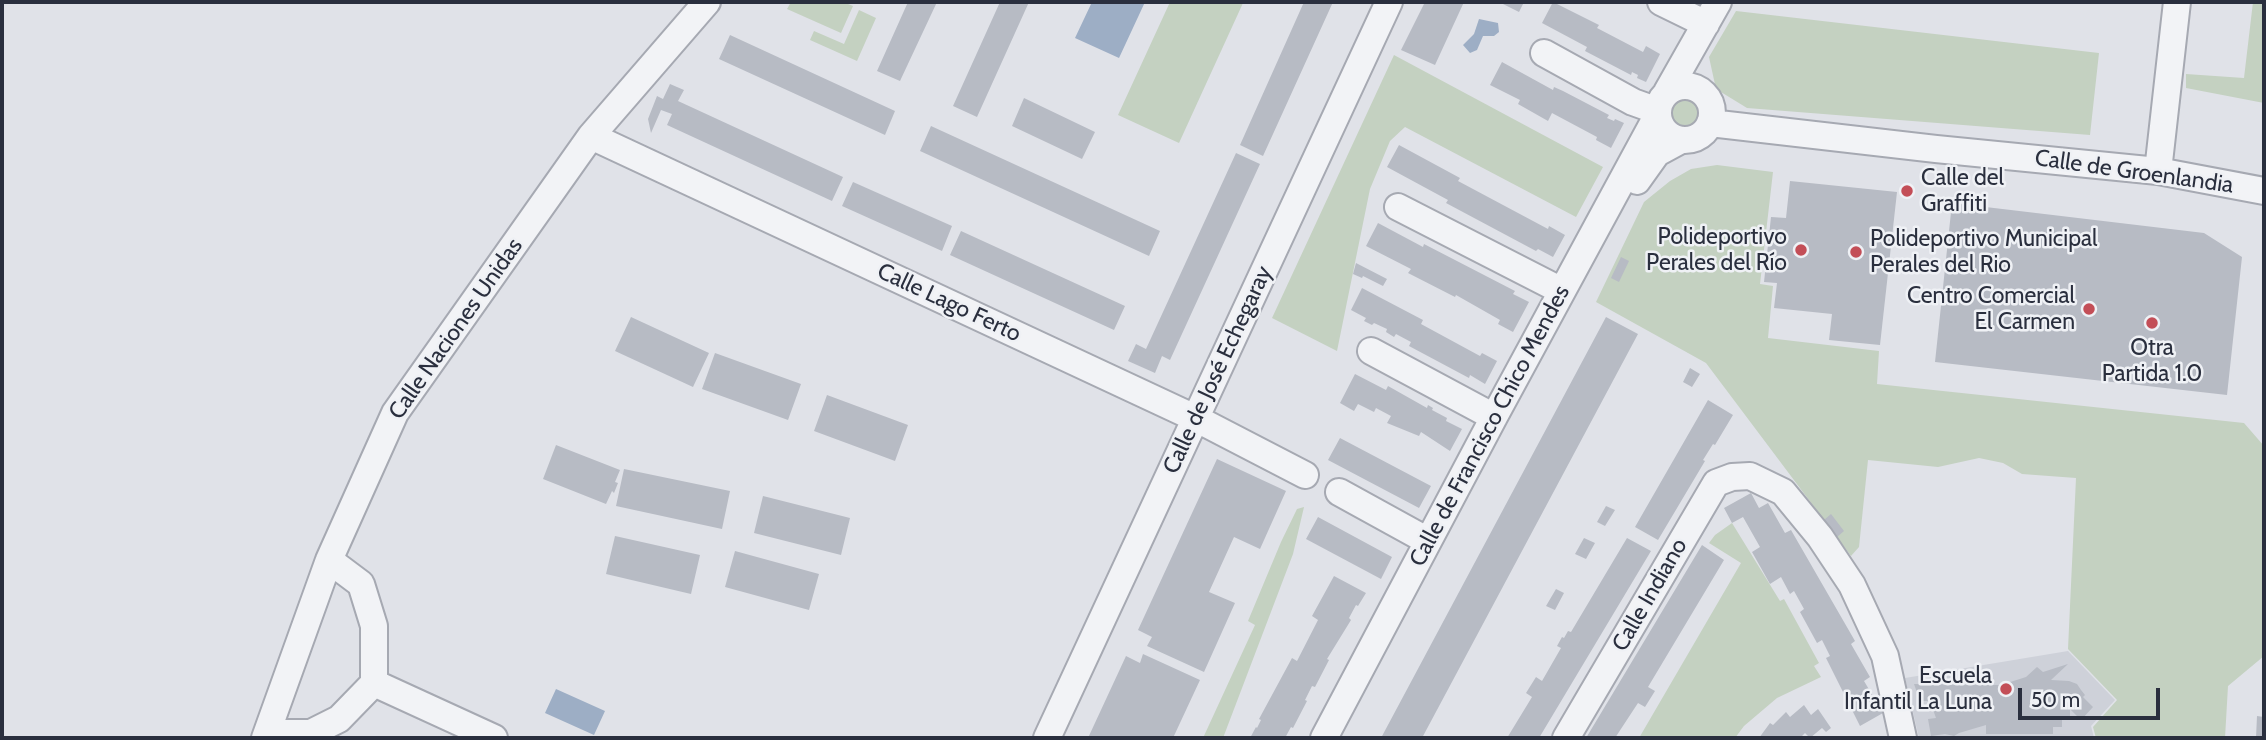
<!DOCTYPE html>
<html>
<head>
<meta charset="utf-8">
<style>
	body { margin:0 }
	#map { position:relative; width:2266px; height:740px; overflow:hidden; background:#e0e2e8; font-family:Cabin,sans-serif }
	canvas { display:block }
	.frame { position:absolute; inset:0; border:4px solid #2a2f3e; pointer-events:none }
	.scale { position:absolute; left:2018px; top:688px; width:142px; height:32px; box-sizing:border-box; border:4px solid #2a2f3e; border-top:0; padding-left:9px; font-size:21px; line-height:24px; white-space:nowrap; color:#2a2f3e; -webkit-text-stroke:5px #eff1f5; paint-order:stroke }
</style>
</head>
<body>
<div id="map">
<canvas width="2266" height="740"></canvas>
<div class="frame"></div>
<div class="scale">50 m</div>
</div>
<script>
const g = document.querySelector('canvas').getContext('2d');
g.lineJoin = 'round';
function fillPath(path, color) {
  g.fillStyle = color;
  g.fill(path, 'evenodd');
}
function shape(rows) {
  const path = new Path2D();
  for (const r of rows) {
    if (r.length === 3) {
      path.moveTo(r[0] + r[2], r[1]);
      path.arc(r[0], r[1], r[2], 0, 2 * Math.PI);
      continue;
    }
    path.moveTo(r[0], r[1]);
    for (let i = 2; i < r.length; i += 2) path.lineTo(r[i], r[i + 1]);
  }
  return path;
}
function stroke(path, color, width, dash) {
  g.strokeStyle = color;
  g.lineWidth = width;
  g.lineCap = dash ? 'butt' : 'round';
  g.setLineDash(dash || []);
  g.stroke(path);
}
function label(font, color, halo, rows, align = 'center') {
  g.font = font + ' Cabin,sans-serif';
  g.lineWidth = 5;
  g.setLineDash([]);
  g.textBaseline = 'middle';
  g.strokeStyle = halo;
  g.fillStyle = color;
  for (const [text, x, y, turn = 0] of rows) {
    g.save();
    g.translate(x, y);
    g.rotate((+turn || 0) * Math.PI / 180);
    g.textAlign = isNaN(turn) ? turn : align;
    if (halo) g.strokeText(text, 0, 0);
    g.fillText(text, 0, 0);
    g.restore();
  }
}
fillPath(shape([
	[2068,651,2115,700,2091,726,2094,738,1919,738,1905,678]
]), '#ced1d9');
fillPath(shape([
	[791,2,843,2,853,6,841,33,787,9],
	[1170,2,1243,3,1179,143,1118,115],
	[2253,2,2264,2,2264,103,2186,88,2186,74,2244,78],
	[859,10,876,18,857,61,810,40,814,31,844,44],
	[1736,11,2099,53,2090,135,1747,108,1716,89,1709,57],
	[1394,55,1603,167,1576,217,1405,127,1390,141,1370,189,1337,351,1272,318],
	[1685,113,13],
	[1717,165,1773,172,1760,284,1773,286,1768,338,1879,351,1877,384,2244,423,2264,446,2264,656,2228,686,2225,738,2096,738,2093,727,2117,700,2068,649,2076,478,2022,474,2003,463,1979,458,1938,467,1868,460,1859,547,1851,556,1706,363,1596,302,1644,202,1670,181,1691,169],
	[1304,507,1293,554,1223,738,1203,738,1255,625,1248,621,1281,542,1297,509],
	[1732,523,1780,601,1784,599,1819,663,1814,666,1821,677,1777,698,1744,726,1735,738,1639,738,1741,563,1709,543,1715,535]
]), '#c4d1c1');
fillPath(shape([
	[1092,2,1145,2,1119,58,1075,38],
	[1479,19,1498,23,1499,32,1494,36,1483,36,1477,50,1470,53,1463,45,1474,34],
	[556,689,605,711,594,735,545,713]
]), '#9daec5');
fillPath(shape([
	[908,2,937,2,900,81,877,71],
	[1000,2,1029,2,977,117,953,106],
	[1304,2,1333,2,1263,156,1240,145],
	[1425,2,1464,2,1435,65,1401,50],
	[1499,2,1524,2,1519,12],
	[1553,2,1599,25,1597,28,1643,52,1646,46,1660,54,1646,82,1637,78,1638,75,1632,72,1631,75,1585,51,1587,47,1542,23],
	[730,35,895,111,885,135,719,59],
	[1502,62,1553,90,1554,87,1563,91,1609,115,1607,118,1614,121,1615,119,1624,123,1611,148,1596,140,1597,137,1552,113,1548,121,1518,104,1520,100,1490,85],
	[670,84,684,90,678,101,843,177,832,201,667,125,672,114,661,110,651,133,648,119,657,96,663,99],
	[1024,98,1095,132,1082,159,1012,126],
	[931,126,1160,231,1149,256,920,151],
	[1399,145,1460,178,1458,181,1548,229,1549,226,1565,235,1553,257,1538,249,1536,251,1446,203,1448,200,1387,167],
	[1236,153,1260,164,1170,360,1162,356,1155,373,1128,361,1136,344,1146,349],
	[1790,181,1897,192,1880,345,1829,340,1832,314,1774,308,1777,283,1764,282,1771,217,1786,218],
	[853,182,952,226,942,251,842,206],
	[1952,203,2204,233,2242,257,2227,395,1935,362],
	[1378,223,1423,247,1424,244,1515,291,1513,294,1529,302,1513,332,1498,324,1500,320,1456,295,1455,297,1408,273,1411,269,1366,246],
	[961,231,1125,306,1114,330,950,255],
	[1621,257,1629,261,1619,282,1611,278],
	[1356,263,1387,279,1383,286,1363,276,1362,278,1353,274],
	[1362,288,1423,320,1421,324,1480,356,1482,353,1497,361,1485,384,1470,375,1469,378,1409,346,1411,342,1396,334,1394,337,1386,332,1387,329,1374,323,1372,325,1364,321,1366,318,1351,310],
	[631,317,709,353,693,387,615,351],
	[1606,317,1638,334,1422,738,1381,738],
	[715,353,801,384,788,420,702,389],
	[1690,368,1700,374,1692,387,1683,382],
	[1355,374,1386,390,1388,386,1427,408,1428,405,1433,408,1432,410,1447,418,1446,421,1462,429,1450,451,1421,432,1419,436,1387,423,1391,416,1376,408,1374,412,1358,404,1354,411,1340,403],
	[827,395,908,425,895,461,814,431],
	[1708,400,1733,415,1715,445,1713,444,1703,460,1705,461,1658,540,1635,527],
	[1340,438,1431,486,1419,508,1328,460],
	[556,445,620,470,615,482,618,483,614,493,612,491,606,504,543,479],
	[1217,459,1286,491,1260,549,1234,537,1209,592,1235,603,1204,672,1147,646,1152,637,1138,630],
	[624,469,730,491,722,529,616,506],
	[1751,493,1759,508,1768,503,1785,533,1791,530,1855,641,1851,644,1870,677,1864,681,1883,713,1860,726,1826,658,1830,656,1822,640,1817,643,1800,612,1804,609,1794,591,1790,594,1781,577,1770,584,1752,552,1760,547,1743,517,1732,523,1724,508],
	[763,496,850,518,841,555,754,533],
	[1606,506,1615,510,1605,526,1597,522],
	[1831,514,1844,531,1837,537,1824,520],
	[1318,517,1392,557,1381,579,1306,539],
	[615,536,700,555,691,594,606,574],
	[1584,538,1595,543,1586,559,1575,554],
	[1627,538,1651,551,1539,738,1507,738,1532,697,1526,693,1536,677,1542,681,1561,648,1557,646,1562,637,1564,638,1568,631,1571,632],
	[1702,545,1724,560,1648,687,1655,691,1645,707,1638,703,1615,738,1586,738],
	[735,551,819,574,809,610,725,587],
	[1334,576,1366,593,1358,606,1356,605,1349,618,1351,620,1327,659,1329,660,1315,687,1312,686,1305,700,1307,701,1293,728,1291,727,1285,738,1250,738,1256,727,1257,728,1261,720,1259,719,1292,658,1297,661,1318,620,1312,616],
	[1556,589,1564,593,1555,610,1546,606],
	[1143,654,1200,680,1173,738,1147,738,1142,736,1141,738,1088,738,1126,656,1140,663],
	[2068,664,2051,680,2069,681,2077,684,2081,690,2085,695,2083,697,2093,707,2081,720,2070,709,2070,718,2062,718,2062,727,2053,727,2053,734,1986,734,1986,725,1959,733,1954,736,1945,734,1931,736,1928,719,1936,718,1930,701,1920,701,1914,684,2001,685,2026,677,2037,667,2043,672],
	[1804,705,1811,715,1818,709,1831,728,1826,732,1822,728,1810,738,1805,733,1800,738,1759,738,1770,723,1773,725,1786,712,1790,717],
	[2257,716,2264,717,2264,738,2256,738]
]), '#b7bbc4');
const minor = shape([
	[1661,2,1706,24],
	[1544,53,1633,102,1658,111],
	[1685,113,27],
	[1667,92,1718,2],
	[1710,123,1936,149,2158,171,2264,191],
	[591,136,1195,418,1305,475],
	[2158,171,2177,2],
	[1637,181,1657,153,1681,140],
	[1398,207,1562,291],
	[1371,351,1494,417],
	[1339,492,1428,541],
	[374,683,494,738],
	[267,733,311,733,339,719,374,683,374,626,361,584,329,560],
	[265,738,329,560,395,413,591,136,707,2],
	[1047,738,1389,2],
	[1324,738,1494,417,1657,116],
	[1566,738,1716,483,1732,477,1750,476,1783,492,1820,537,1852,585,1885,656,1903,738]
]);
stroke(minor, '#a6a9b2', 30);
stroke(minor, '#f2f3f6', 26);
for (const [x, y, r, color] of [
	[1907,191,7,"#c34e57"],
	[1801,250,7,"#c34e57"],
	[1856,252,7,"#c34e57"],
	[2089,309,7,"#c34e57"],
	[2152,323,7,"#c34e57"],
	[2006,689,7,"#c34e57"]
]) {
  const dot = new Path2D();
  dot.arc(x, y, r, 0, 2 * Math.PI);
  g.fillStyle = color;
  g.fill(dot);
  stroke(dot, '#eff1f5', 2.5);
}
label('23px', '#2a2f3e', '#eff1f5', [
	["Calle de Groenlandia",2134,172,8],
	["Calle Lago Ferto",949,303,25],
	["Calle Naciones Unidas",456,329,-55],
	["Calle de José Echegaray",1218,370,-65],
	["Calle de Francisco Chico Mendes",1490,426,-62],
	["Calle Indiano",1650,595,-60]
]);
label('23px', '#2a2f3e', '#eff1f5', [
	["Calle del",1921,178,"left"],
	["Graffiti",1921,204,"left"],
	["Polideportivo",1787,237],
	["Perales del Río",1787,263],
	["Polideportivo Municipal",1870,239,"left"],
	["Perales del Rio",1870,265,"left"],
	["Centro Comercial",2075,296],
	["El Carmen",2075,322],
	["Otra",2152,348,"center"],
	["Partida 1.0",2152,374,"center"],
	["Escuela",1992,676],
	["Infantil La Luna",1992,702]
], 'right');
</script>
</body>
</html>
